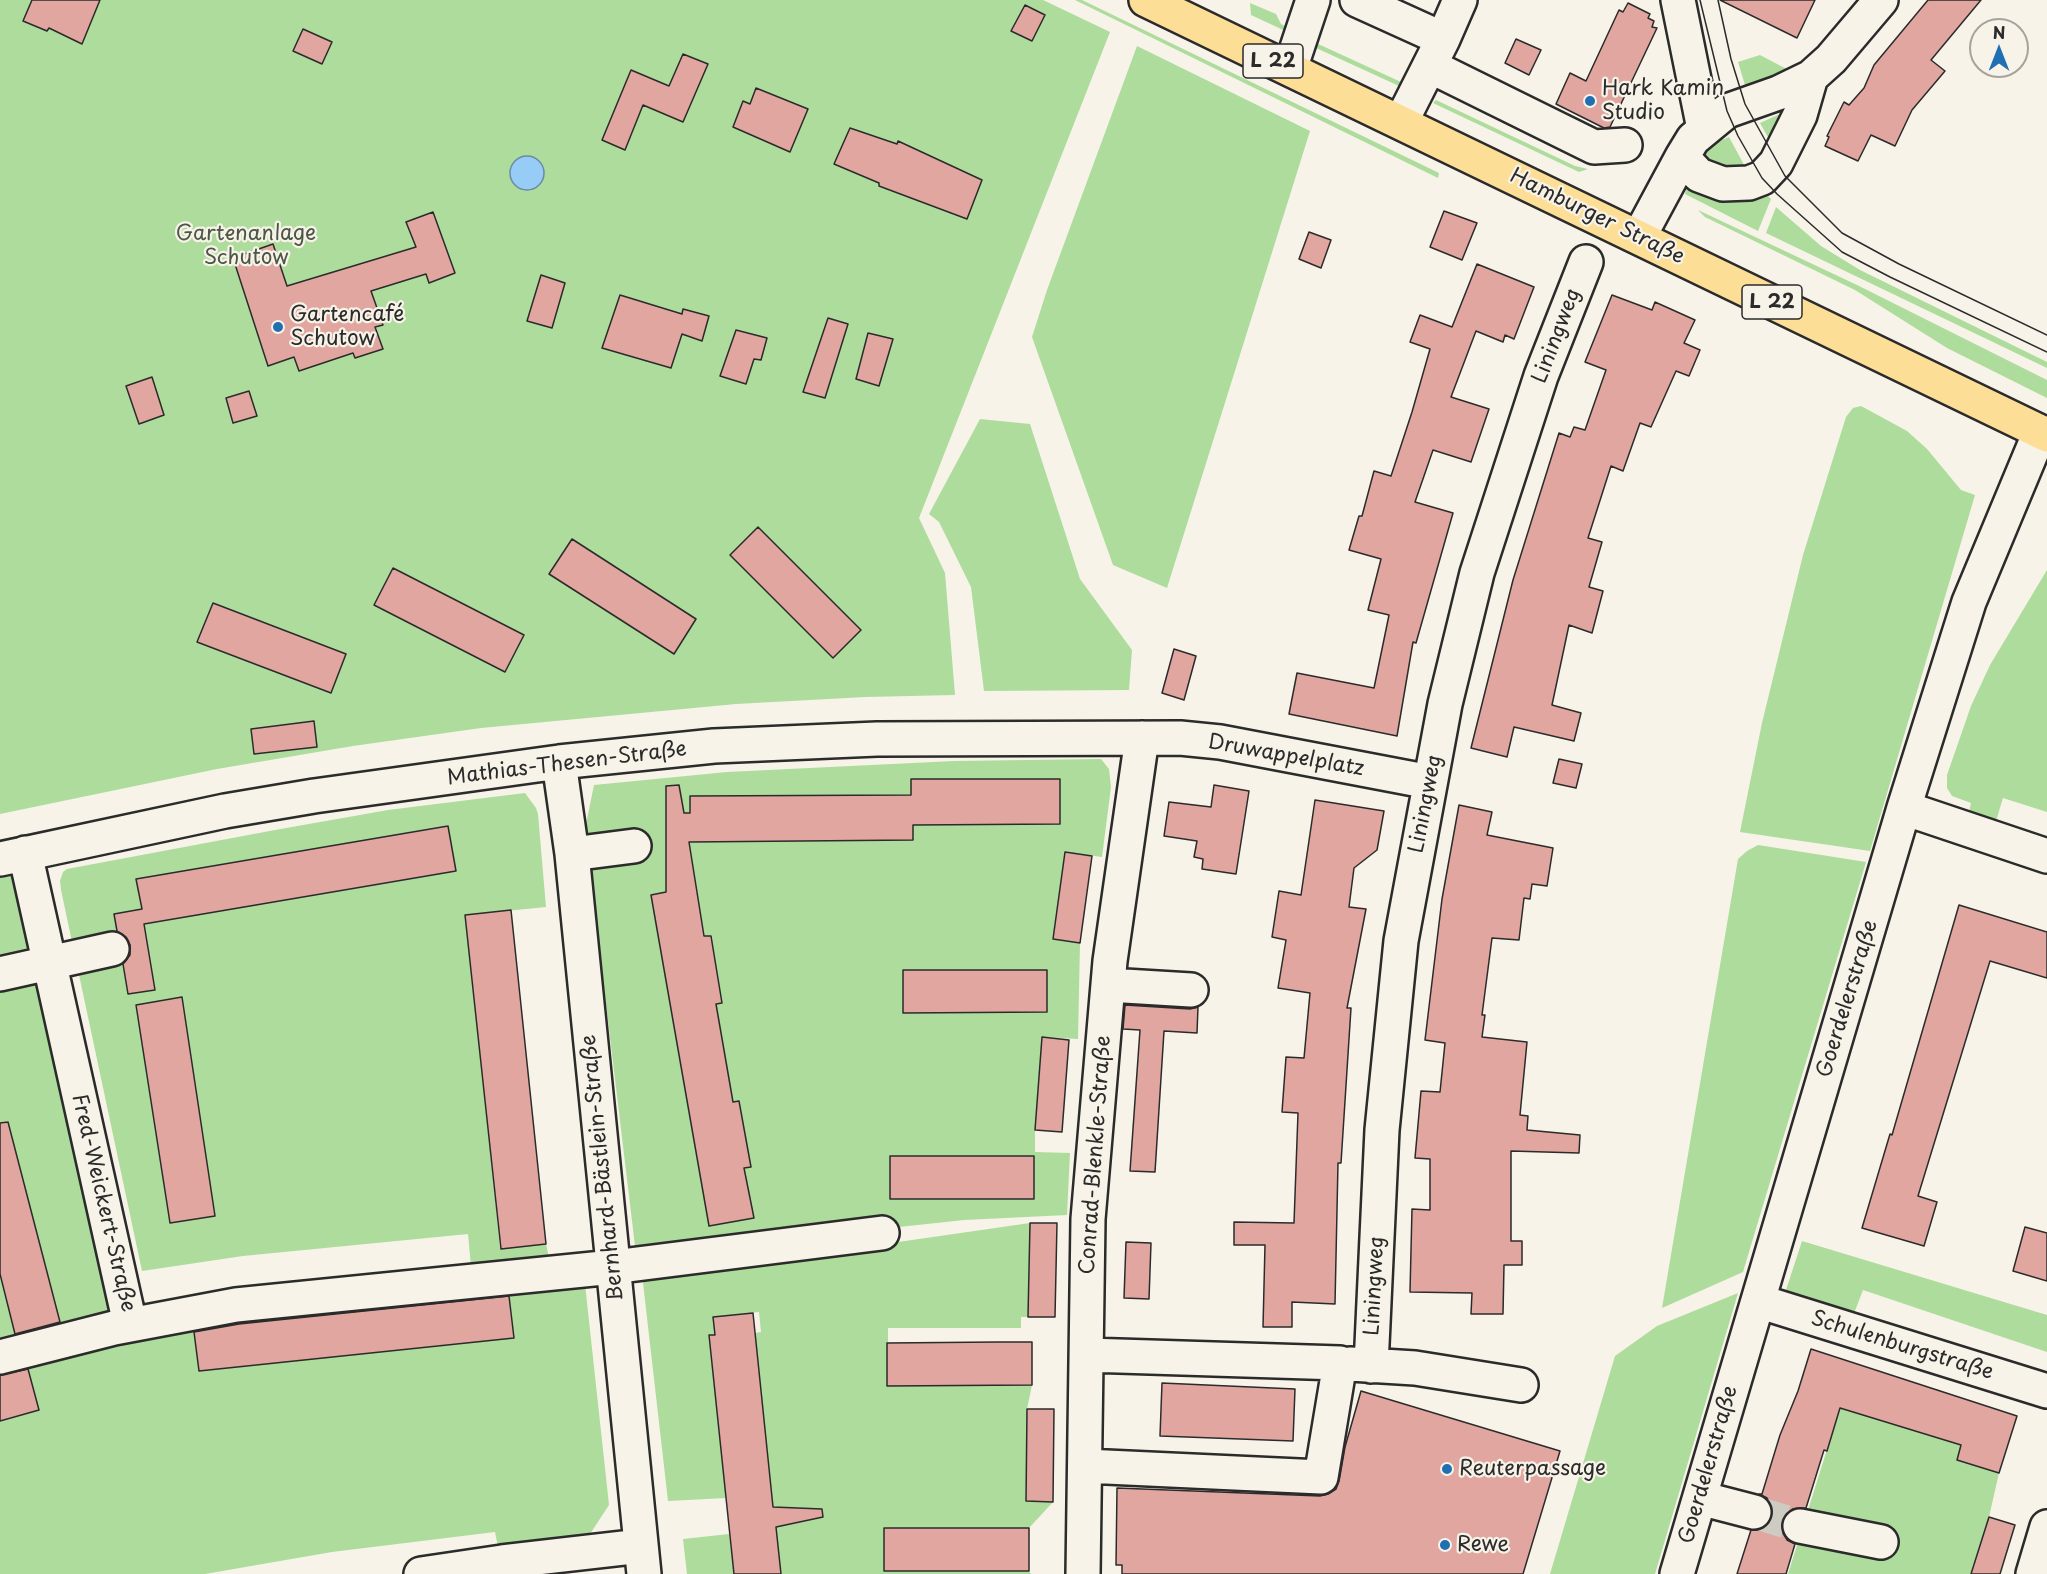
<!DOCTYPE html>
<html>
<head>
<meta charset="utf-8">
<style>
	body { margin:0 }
	#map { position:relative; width:2047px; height:1574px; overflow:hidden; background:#f7f3e8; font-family:"Playpen Sans",sans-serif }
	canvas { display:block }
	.north { position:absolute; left:1969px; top:18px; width:60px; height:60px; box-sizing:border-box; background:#f7f3e8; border:2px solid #a5a39c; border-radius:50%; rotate:0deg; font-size:16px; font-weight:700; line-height:24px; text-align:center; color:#2b2b2b }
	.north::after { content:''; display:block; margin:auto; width:21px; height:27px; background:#1f6fb2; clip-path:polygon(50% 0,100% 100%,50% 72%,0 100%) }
</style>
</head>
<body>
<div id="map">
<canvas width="2047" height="1574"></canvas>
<div class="north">N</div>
</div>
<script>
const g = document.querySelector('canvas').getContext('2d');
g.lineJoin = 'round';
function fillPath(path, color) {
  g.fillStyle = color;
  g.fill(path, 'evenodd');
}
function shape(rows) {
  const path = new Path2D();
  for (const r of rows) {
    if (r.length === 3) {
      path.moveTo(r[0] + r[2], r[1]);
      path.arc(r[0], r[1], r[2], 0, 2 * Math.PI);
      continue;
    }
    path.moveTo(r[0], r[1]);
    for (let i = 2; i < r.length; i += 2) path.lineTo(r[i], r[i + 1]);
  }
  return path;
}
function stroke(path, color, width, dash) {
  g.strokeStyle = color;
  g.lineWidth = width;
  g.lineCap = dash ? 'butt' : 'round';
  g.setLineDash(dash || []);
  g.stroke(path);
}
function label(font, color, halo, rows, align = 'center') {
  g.font = font + ' "Playpen Sans",sans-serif';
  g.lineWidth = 4.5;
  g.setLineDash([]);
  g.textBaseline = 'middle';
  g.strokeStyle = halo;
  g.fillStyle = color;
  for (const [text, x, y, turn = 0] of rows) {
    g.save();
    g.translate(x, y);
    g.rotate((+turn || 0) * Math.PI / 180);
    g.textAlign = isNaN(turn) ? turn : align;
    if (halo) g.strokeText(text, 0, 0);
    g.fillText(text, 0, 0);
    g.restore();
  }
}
fillPath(shape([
	[0,0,1043,0,1110,32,919,518,945,573,955,695,865,697,736,704,481,728,353,746,217,769,0,814],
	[1075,0,1082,0,1439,173,1438,178],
	[1250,3,1276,14,1281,24,1296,32,1296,36,1251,15],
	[1316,43,1401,82,1399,86,1314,47],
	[1137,46,1310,131,1167,588,1113,565,1032,337,1047,290],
	[1760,55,1798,75,1748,95,1738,62],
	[1436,100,1575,166,1588,169,1579,172,1433,103],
	[1791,109,1774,148,1760,123],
	[1729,137,1749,174,1719,177,1702,154,1705,147],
	[1686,189,1710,198,1742,201,1765,193,1771,199,1758,231,1685,194],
	[1776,207,1821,246,1860,270,2047,362,2047,368,1766,233],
	[1698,210,1857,285,2047,380,2047,398,1947,348,1855,290,1705,217],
	[1861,406,1907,431,1927,449,1961,490,1975,495,1870,851,1740,832,1762,723,1803,555,1846,417,1853,408],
	[980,419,1030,424,1080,579,1132,650,1129,690,984,691,971,587,939,522,929,514],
	[2047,570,2047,812,2003,798,1996,821,1969,812,1971,803,1952,796,1947,788,1947,775,1971,706,1990,665],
	[1101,759,1109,769,1111,787,1102,857,1065,852,1053,939,1080,943,1078,1039,1042,1037,1035,1130,1035,1152,1070,1153,1067,1215,964,1220,648,1254,635,1246,585,829,594,785,727,772,954,761],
	[1034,1156,1034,1198,890,1199,890,1157],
	[525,793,536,808,538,814,546,907,466,915,500,1248,546,1244,549,1258,471,1266,468,1234,243,1256,142,1271,61,890,60,881,63,872,67,869,275,830,388,810],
	[1758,845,1866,862,1743,1272,1662,1308,1738,859,1747,851],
	[29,870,130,1324,0,1357,0,877],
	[1030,1223,1028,1317,1021,1317,1021,1328,888,1328,888,1386,1032,1385,1027,1409,1026,1501,1053,1502,1029,1528,884,1571,1029,1571,1031,1574,781,1574,776,1527,802,1521,802,1508,773,1507,755,1333,761,1332,759,1312,713,1317,715,1335,709,1336,726,1498,668,1501,642,1274,801,1256],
	[1802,1241,2047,1315,2047,1352,1863,1290,1853,1316,1785,1293],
	[585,1284,609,1505,588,1537,498,1547,495,1532,332,1552,205,1574,0,1574,0,1421,39,1410,27,1366,194,1326,199,1371,513,1338,508,1292],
	[1738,1293,1655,1574,1550,1574,1615,1356,1657,1326],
	[1840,1408,1961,1445,1957,1460,1999,1473,1989,1517,1971,1574,1788,1574],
	[729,1534,734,1574,687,1574,683,1539]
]), '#addc9c');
const water = shape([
	[527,173,17]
]);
fillPath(water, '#96ccf5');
stroke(water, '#6b8ca4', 1.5);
const building = shape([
	[32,0,100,0,82,44,49,28,47,31,23,21,32,0],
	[1720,0,1815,0,1797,38,1720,0],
	[1928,0,1981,0,1931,60,1945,71,1912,110,1895,146,1871,135,1858,161,1825,146,1829,137,1827,136,1844,102,1849,105,1864,88,1874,65,1928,0],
	[1628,3,1650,14,1648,18,1654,21,1652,27,1657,28,1610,127,1604,128,1556,104,1570,73,1586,81,1619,10,1623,12,1628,3],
	[1025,5,1045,15,1032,41,1011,31,1025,5],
	[303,29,332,42,322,64,293,51,303,29],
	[1516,39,1541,50,1529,75,1505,63,1516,39],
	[683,54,708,64,683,122,643,105,625,150,602,140,631,70,669,86,683,54],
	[756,88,808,109,790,152,733,127,743,101,750,104,756,88],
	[850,128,897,144,898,141,982,180,967,219,879,186,879,183,834,164,850,128],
	[1444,211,1477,223,1462,260,1430,247,1444,211],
	[433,212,455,273,429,283,426,274,371,291,383,325,375,327,383,349,355,358,353,353,299,371,294,357,268,366,233,258,273,244,287,286,416,247,406,222,433,212],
	[1309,232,1331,240,1321,268,1299,259,1309,232],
	[1477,264,1534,287,1514,339,1505,335,1503,342,1476,331,1451,397,1489,409,1471,462,1433,450,1415,502,1453,513,1416,643,1413,642,1397,736,1289,714,1297,673,1374,688,1389,615,1368,610,1381,559,1349,550,1359,516,1362,516,1374,471,1391,476,1412,412,1430,349,1410,342,1420,315,1452,327,1477,264],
	[541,275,565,283,552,328,527,321,541,275],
	[620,295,682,314,683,309,709,316,702,341,682,334,671,368,602,348,620,295],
	[1612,295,1652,310,1655,302,1695,320,1684,343,1700,350,1689,376,1676,371,1651,427,1640,423,1623,471,1611,466,1588,538,1602,542,1589,587,1603,591,1592,633,1569,625,1552,705,1581,713,1574,741,1514,727,1507,757,1471,748,1513,580,1559,433,1570,437,1574,427,1585,430,1606,370,1585,362,1612,295],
	[828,318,848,324,825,398,803,392,828,318],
	[736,330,767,338,761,360,754,359,746,384,720,376,736,330],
	[868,333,893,339,879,386,856,379,868,333],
	[152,377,164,415,139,424,126,386,152,377],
	[249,391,257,416,233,423,226,398,249,391],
	[758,527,861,630,833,658,730,555,758,527],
	[572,539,696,619,674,654,549,574,572,539],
	[393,568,524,635,505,672,374,605,393,568],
	[213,603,346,654,331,693,197,642,213,603],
	[1174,649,1196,656,1184,700,1162,693,1174,649],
	[314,721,317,747,254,754,251,729,314,721],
	[1559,759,1582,764,1576,788,1553,783,1559,759],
	[911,779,1060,779,1060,824,913,825,913,840,689,842,704,936,711,936,722,1003,716,1004,733,1102,739,1101,751,1167,744,1168,754,1218,709,1226,651,895,666,892,666,786,679,785,684,813,690,813,690,796,911,795,911,779],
	[1214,785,1249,791,1236,874,1202,869,1203,859,1194,857,1197,841,1164,836,1169,802,1211,807,1214,785],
	[1315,800,1384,811,1377,850,1354,868,1349,907,1366,909,1347,1008,1351,1008,1341,1163,1338,1163,1335,1304,1292,1302,1292,1327,1263,1327,1265,1245,1234,1245,1234,1222,1294,1223,1298,1113,1282,1112,1286,1057,1304,1058,1310,993,1278,988,1286,940,1272,937,1279,891,1301,895,1315,800],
	[1459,805,1492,812,1487,835,1553,848,1547,886,1532,884,1530,899,1524,898,1519,940,1492,938,1482,1015,1485,1015,1482,1037,1527,1042,1520,1115,1528,1116,1527,1130,1580,1135,1579,1153,1511,1151,1511,1241,1522,1241,1522,1265,1504,1265,1503,1314,1471,1314,1472,1293,1410,1292,1412,1209,1430,1210,1430,1159,1415,1158,1421,1091,1440,1092,1445,1043,1425,1040,1442,899,1459,805],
	[448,826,456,871,144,924,155,990,128,994,123,964,130,955,130,945,126,937,117,931,114,914,142,909,136,879,448,826],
	[1065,852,1092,856,1080,943,1053,939,1065,852],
	[1959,905,2047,932,2047,978,1990,961,1918,1196,1937,1202,1924,1246,1862,1228,1890,1134,1892,1135,1959,905],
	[511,910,546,1244,501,1249,465,915,511,910],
	[903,970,1047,970,1047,1012,903,1013,903,970],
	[182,997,215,1216,170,1223,136,1005,182,997],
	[1125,1005,1190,1009,1198,1007,1197,1033,1164,1031,1155,1172,1130,1171,1140,1030,1123,1029,1125,1005],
	[1042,1037,1069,1040,1062,1132,1035,1130,1042,1037],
	[8,1122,60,1322,15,1334,0,1274,0,1123,8,1122],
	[890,1156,1034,1156,1034,1199,890,1199,890,1156],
	[1030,1223,1057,1223,1055,1317,1028,1317,1030,1223],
	[2025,1227,2047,1233,2047,1281,2013,1271,2025,1227],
	[1126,1242,1151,1243,1149,1299,1124,1298,1126,1242],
	[509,1296,514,1338,199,1371,194,1332,239,1324,509,1296],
	[753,1313,773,1507,822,1509,823,1517,776,1527,781,1574,734,1574,709,1335,715,1335,713,1317,753,1313],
	[997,1342,1032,1342,1032,1385,887,1386,887,1343,997,1342],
	[1811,1349,2017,1416,1999,1473,1957,1460,1961,1445,1840,1408,1827,1451,1824,1450,1806,1508,1793,1509,1786,1514,1782,1522,1783,1533,1787,1540,1795,1544,1786,1574,1737,1574,1751,1530,1760,1530,1767,1526,1772,1517,1772,1506,1767,1498,1759,1494,1762,1494,1780,1435,1798,1391,1811,1349],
	[28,1369,39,1410,0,1421,0,1375,28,1369],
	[1162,1383,1295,1389,1293,1441,1160,1436,1162,1383],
	[1361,1391,1560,1451,1523,1574,1122,1574,1122,1565,1116,1565,1117,1488,1320,1496,1328,1494,1336,1489,1339,1481,1345,1447,1361,1391],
	[1027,1409,1054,1409,1053,1502,1026,1501,1027,1409],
	[1989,1517,2015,1525,2000,1574,1971,1574,1989,1517],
	[884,1528,1029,1528,1029,1571,884,1571,884,1528]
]);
fillPath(building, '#e0a69f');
stroke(building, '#2b2b2b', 1.5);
stroke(shape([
	[1754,1512,1800,1526]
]), '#cecbc2', 33, [33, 16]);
const minor = shape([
	[1357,0,1443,39,1401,122],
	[1678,0,1704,129],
	[1443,39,1460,0],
	[1430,66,1594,147,1625,145],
	[1290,69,1313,0],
	[1682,157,1699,175,1723,184,1749,183,1762,178,1776,163,1800,115,1811,77],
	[1639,237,1682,157,1693,139,1727,111,1778,93,1811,77,1831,59,1881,0],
	[559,762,572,854,644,1574],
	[1904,808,2047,856],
	[25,853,130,1324],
	[572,854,634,846],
	[0,859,225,811,314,796,559,762,714,746,877,739,1180,738,1220,742,1430,782],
	[0,974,112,949],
	[1108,985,1191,990],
	[1758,1301,2047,1391],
	[0,1357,114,1328,236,1305,613,1267,882,1233],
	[1350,1364,1415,1368,1521,1385],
	[1371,1366,1382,1130,1401,941,1445,704,1477,573,1541,376,1586,262],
	[1085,1466,1321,1477,1340,1363,1087,1355],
	[1700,1498,1754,1512],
	[1800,1526,1881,1542],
	[421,1574,502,1562,641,1546],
	[1083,1574,1088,1219,1110,961,1142,738],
	[1677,1574,1904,808,1969,602,2040,432],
	[2033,1574,2047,1527]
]);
const major = shape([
	[1146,0,2047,435]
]);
stroke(minor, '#2b2b2b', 38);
stroke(major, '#2b2b2b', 38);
stroke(minor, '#f7f3e8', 33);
stroke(major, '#fdde96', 33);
stroke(shape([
	[1700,0,1727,111,1738,136,1762,178,1777,194,1842,252,1890,277,2047,352],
	[1718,0,1731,59,1745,104,1785,176,1842,233,1899,264,2047,335]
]), '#2b2b2b', 1.5);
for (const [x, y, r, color] of [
	[1590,101,6,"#1f6fb2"],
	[278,327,6,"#1f6fb2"],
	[1447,1469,6,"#1f6fb2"],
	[1445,1545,6,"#1f6fb2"]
]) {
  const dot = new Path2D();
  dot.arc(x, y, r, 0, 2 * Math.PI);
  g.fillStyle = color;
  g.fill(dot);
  stroke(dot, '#f7f3e8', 2);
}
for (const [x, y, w] of [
	[1273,61,60],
	[1772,302,60]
]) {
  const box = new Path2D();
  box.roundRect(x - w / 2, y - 17, w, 34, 4.5);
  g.fillStyle = '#f7f3e8';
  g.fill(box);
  stroke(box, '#2b2b2b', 1.5);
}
label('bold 20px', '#2b2b2b', null, [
	["L 22",1273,61],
	["L 22",1772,302]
]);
label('21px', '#2b2b2b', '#f7f3e8', [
	["Hark Kamin",1602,89],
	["Studio",1602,113],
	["Gartencafé",290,315],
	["Schutow",290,339],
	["Reuterpassage",1459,1469],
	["Rewe",1457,1545]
], 'left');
label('21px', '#2b2b2b', '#f7f3e8', [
	["Hamburger Straße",1597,217,26],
	["Liningweg",1557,336,-69],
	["Druwappelplatz",1286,756,10],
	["Mathias-Thesen-Straße",567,764,-7],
	["Liningweg",1426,804,-79],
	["Goerdelerstraße",1848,999,-73],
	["Conrad-Blenkle-Straße",1096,1155,-86],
	["Bernhard-Bästlein-Straße",603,1168,-96],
	["Fred-Weickert-Straße",103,1203,77],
	["Liningweg",1375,1286,-87],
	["Schulenburgstraße",1902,1346,17],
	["Goerdelerstraße",1709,1465,-74]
]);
label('21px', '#4c5747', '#f7f3e8', [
	["Gartenanlage",246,234],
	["Schutow",246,258]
]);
</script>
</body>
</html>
